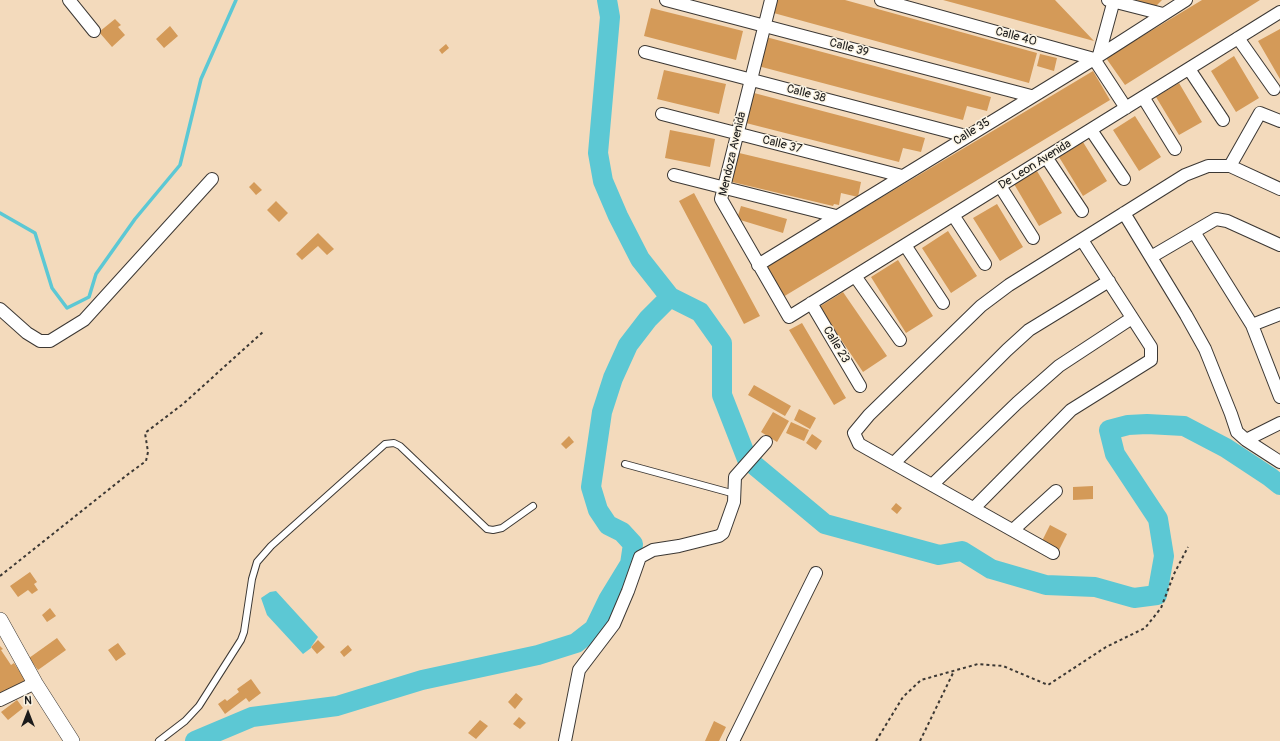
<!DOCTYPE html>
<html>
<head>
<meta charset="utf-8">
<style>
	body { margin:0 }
	#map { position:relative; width:1280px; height:741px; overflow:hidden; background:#f3dabc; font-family:Pangolin,sans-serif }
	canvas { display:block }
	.north { position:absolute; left:8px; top:693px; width:40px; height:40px; -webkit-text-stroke:3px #fcf5e5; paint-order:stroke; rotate:0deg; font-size:11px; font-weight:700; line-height:16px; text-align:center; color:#1c1c1c }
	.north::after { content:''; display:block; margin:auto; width:14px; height:18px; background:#1c1c1c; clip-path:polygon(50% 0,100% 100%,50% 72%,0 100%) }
</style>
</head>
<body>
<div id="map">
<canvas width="1280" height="741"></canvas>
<div class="north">N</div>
</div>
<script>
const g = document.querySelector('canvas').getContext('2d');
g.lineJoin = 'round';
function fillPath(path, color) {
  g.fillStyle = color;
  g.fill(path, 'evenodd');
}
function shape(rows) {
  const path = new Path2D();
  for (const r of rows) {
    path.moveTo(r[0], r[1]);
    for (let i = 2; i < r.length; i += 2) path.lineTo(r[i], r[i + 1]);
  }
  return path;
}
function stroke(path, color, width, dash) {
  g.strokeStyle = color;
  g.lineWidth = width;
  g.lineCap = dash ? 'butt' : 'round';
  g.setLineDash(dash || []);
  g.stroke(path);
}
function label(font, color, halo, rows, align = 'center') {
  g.font = font + ' Pangolin,sans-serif';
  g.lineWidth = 3;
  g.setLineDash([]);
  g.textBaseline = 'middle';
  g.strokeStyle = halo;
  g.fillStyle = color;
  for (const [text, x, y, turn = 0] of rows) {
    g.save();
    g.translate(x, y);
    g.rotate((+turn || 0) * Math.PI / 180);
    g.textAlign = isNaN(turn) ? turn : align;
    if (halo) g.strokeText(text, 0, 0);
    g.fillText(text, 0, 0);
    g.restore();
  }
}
fillPath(shape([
	[276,591,318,637,311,647,311,648,303,654,267,615,261,598,270,592]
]), '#5cc8d4');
stroke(shape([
	[0,213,35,233,52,288,67,308,89,297,96,274,135,219,180,165,201,79,236,0]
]), '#5cc8d4', 3.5);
stroke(shape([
	[607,0,610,17,598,153,603,181,618,216,640,259,670,297,700,312,722,343,722,395,747,459,825,524,939,555,962,551,991,569,1046,585,1095,587,1134,598,1157,595,1164,556,1158,519,1115,454,1109,430,1128,425,1147,424,1184,426,1226,448,1270,477,1280,485],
	[195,741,252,717,337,706,422,680,538,655,576,643,594,629,608,600,630,564,633,544,622,532,608,525,598,510,591,487,602,412,613,378,628,345,648,319,670,297]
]), '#5cc8d4', 20);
fillPath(shape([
	[773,0,845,0,1037,53,1029,83,770,12],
	[943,0,1055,0,1094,41],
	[1136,0,1162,0,1155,7],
	[1202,0,1260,0,1125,85,1106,58],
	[651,8,743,31,736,60,644,36],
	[115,19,121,25,118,27,125,35,112,47,99,32],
	[170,26,178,36,164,48,156,39],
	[1280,29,1280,79,1258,41],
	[766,37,991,97,987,111,967,106,963,120,758,66],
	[446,44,449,48,442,54,439,50],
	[1040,54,1057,58,1054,71,1037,66],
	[1234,56,1259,98,1236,112,1211,71],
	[664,70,726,84,719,114,657,99],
	[1093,71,1110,100,783,297,765,267],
	[1179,83,1202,122,1179,135,1156,97],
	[754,93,925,138,921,152,903,148,899,162,746,123],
	[1135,116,1161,157,1139,171,1113,130],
	[670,130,715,139,710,167,665,158],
	[1083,142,1107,181,1083,196,1059,157],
	[735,152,861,182,858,197,841,193,839,205,834,204,833,206,728,181],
	[1037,171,1062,213,1039,226,1014,184],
	[254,182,262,190,256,195,249,187],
	[694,193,760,316,744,324,679,201],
	[276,201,288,213,279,222,267,210],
	[997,204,1023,247,1000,261,973,218],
	[741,206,787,219,783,233,737,219],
	[948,231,977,276,951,293,922,248],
	[318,233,334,249,327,255,318,246,302,260,296,254],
	[898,260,933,316,906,333,871,277],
	[843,292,887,356,863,372,819,307],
	[802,323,846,398,834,405,789,330],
	[754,385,791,406,785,416,748,395],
	[799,409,816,418,810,429,794,420],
	[773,412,789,421,777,442,761,432],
	[791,422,809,430,804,441,786,433],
	[812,434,822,441,816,450,806,443],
	[569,436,574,442,566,449,561,444],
	[1093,486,1093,499,1073,500,1073,487],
	[896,503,902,508,897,514,891,509],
	[1050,525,1067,534,1059,550,1042,541],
	[30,572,37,582,34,584,38,590,32,594,28,590,18,597,10,586],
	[50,608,56,616,47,622,42,615],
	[57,638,66,650,38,670,29,658],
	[318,640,325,647,317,654,311,647],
	[118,643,126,654,116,661,108,650],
	[348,645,352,650,344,657,340,652],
	[0,646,3,649,1,650,11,665,14,663,26,681,0,695],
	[251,679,261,693,249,702,246,698,225,714,218,704,225,699,227,701,239,692,237,689],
	[516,693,523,699,515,709,508,702],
	[17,700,23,708,8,720,1,712],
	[519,717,526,723,520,729,513,724],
	[480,720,488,726,476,739,468,733],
	[714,721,726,727,719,741,705,741]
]), '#d49a58');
const service = shape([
	[625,464,735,494],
	[159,741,185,721,199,706,241,640,244,632,252,579,257,562,271,546,385,444,394,443,400,446,487,529,493,530,502,528,533,506]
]);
const minor = shape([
	[69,0,94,31],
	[666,0,1031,96],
	[771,0,721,199,789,317,1280,12],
	[881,0,1094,59,1126,108],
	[1108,0,1163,14],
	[1238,38,1274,89],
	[645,52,966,136],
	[1099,55,1114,0],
	[1189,69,1223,120],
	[1143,97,1175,149],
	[662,114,902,176],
	[1091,130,1124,179],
	[1046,157,1082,211],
	[1230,166,1260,113,1280,121],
	[674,175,836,216],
	[1000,186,1033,238],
	[1124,213,1186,315,1205,349,1231,414,1237,432,1246,440,1280,462],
	[953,215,985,264],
	[1194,232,1252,325,1280,397],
	[905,245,943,303],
	[1151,257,1216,219,1227,221,1280,245],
	[758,265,1094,59,1186,0],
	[855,276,900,340],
	[811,303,860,386],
	[0,309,27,333,40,341,50,341,84,320,212,179],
	[1252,325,1280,314],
	[1246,440,1280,423],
	[894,463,1007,350,1029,330,1109,281],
	[932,485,1017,403,1059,366,1132,318],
	[974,508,1071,410,1151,360,1151,347,1082,240],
	[1013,530,1056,491],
	[1053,553,859,444,854,433,869,415,981,306,1009,285,1185,175,1208,166,1230,166,1280,189],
	[0,700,35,683],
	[565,741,579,670,614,624,628,591,640,557,653,550,679,546,719,536,723,533,734,502,735,477,766,442],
	[733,741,816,573]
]);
const tertiary = shape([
	[0,620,35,683,72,741]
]);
stroke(service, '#3c3834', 8);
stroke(minor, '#3c3834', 14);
stroke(tertiary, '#3c3834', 16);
stroke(shape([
	[0,576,127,475,146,461,148,452,145,433,183,404,264,331],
	[876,741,903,697,921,680,978,664,1003,666,1048,685,1106,647,1145,628,1161,608,1174,574,1188,547],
	[920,741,954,671]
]), '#3c3834', 2, [3, 3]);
stroke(service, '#fff', 6);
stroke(minor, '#fff', 12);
stroke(tertiary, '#fff', 15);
label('12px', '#1c1c1c', '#fcf5e5', [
	["Calle 40",1016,37,15],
	["Calle 39",849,48,15],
	["Calle 38",806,94,15],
	["Calle 35",972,132,-32],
	["Calle 37",782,145,14],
	["Mendoza Avenida",733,154,-77],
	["De Leon Avenida",1035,165,-32],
	["Calle 23",836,345,59]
]);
</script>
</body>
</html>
